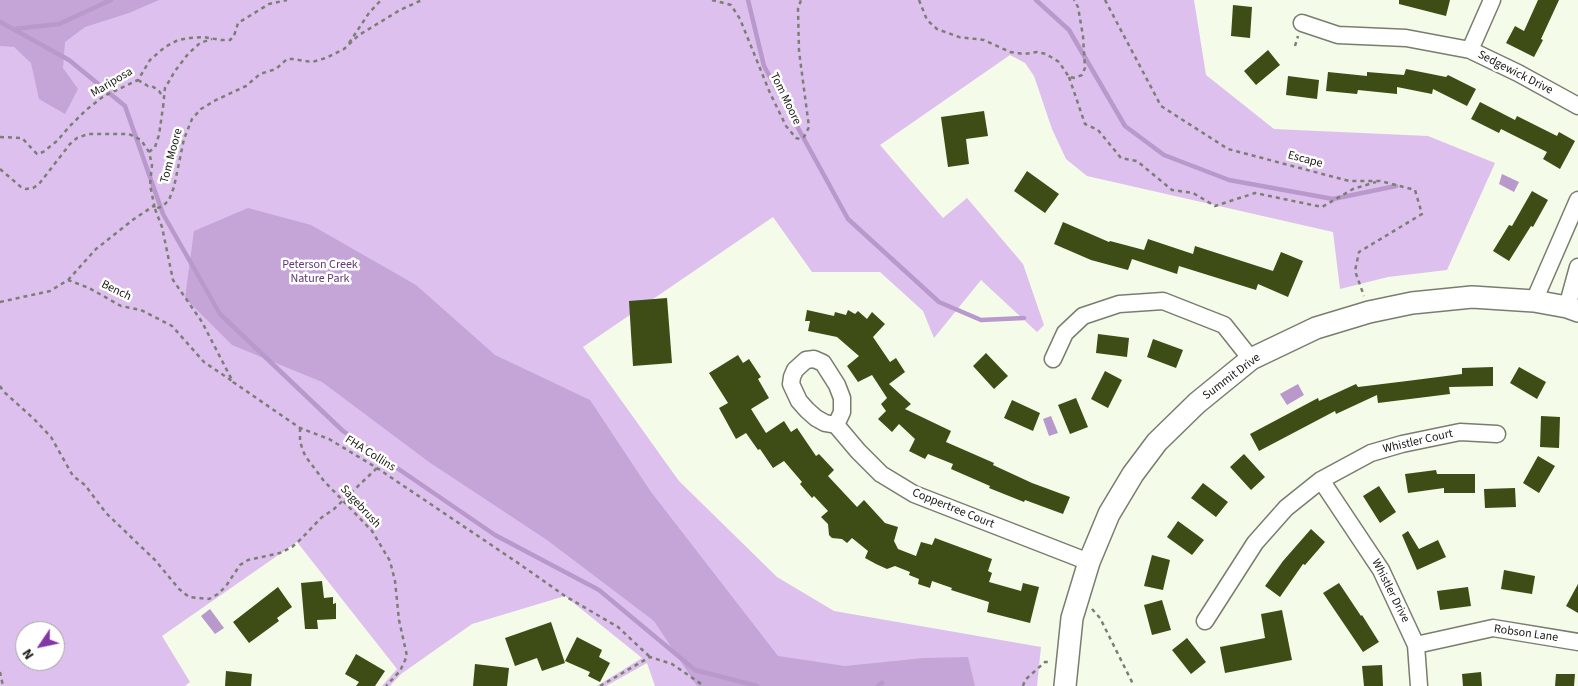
<!DOCTYPE html>
<html>
<head>
<meta charset="utf-8">
<style>
	body { margin:0 }
	#map { position:relative; width:1578px; height:686px; overflow:hidden; background:#f4fbe8; font-family:"Source Sans 3",sans-serif }
	canvas { display:block }
	.north { position:absolute; left:15px; top:621px; width:50px; height:50px; box-sizing:border-box; background:#fff; border:1px solid #a2a3a0; border-radius:50%; rotate:236deg; font-size:14px; font-weight:700; line-height:20px; text-align:center; color:#171912 }
	.north::after { content:''; display:block; margin:auto; width:18px; height:22px; background:#8336a7; clip-path:polygon(50% 0,100% 100%,50% 72%,0 100%) }
</style>
</head>
<body>
<div id="map">
<canvas width="1578" height="686"></canvas>
<div class="north">N</div>
</div>
<script>
const g = document.querySelector('canvas').getContext('2d');
g.lineJoin = 'round';
function fillPath(path, color) {
  g.fillStyle = color;
  g.fill(path, 'evenodd');
}
function shape(rows) {
  const path = new Path2D();
  for (const r of rows) {
    path.moveTo(r[0], r[1]);
    for (let i = 2; i < r.length; i += 2) path.lineTo(r[i], r[i + 1]);
  }
  return path;
}
function stroke(path, color, width, dash) {
  g.strokeStyle = color;
  g.lineWidth = width;
  g.lineCap = dash ? 'butt' : 'round';
  g.setLineDash(dash || []);
  g.stroke(path);
}
function label(font, color, halo, rows, align = 'center') {
  g.font = font + ' "Source Sans 3",sans-serif';
  g.lineWidth = 5;
  g.setLineDash([]);
  g.textBaseline = 'middle';
  g.strokeStyle = halo;
  g.fillStyle = color;
  for (const [text, x, y, turn = 0] of rows) {
    g.save();
    g.translate(x, y);
    g.rotate((+turn || 0) * Math.PI / 180);
    g.textAlign = isNaN(turn) ? turn : align;
    if (halo) g.strokeText(text, 0, 0);
    g.fillText(text, 0, 0);
    g.restore();
  }
}
fillPath(shape([
	[0,0,1194,0,1206,75,1274,129,1428,136,1495,163,1447,270,1388,277,1340,289,1333,232,1087,176,1066,159,1052,129,1034,76,1025,63,1010,55,880,145,943,218,967,198,1023,264,1044,325,1037,332,981,280,934,338,923,311,880,272,812,272,773,217,583,347,679,481,777,577,834,611,1041,647,1037,686,655,686,647,663,606,686,597,686,642,658,565,596,472,624,401,674,390,686,382,686,397,669,297,542,162,636,190,682,185,686,0,686],
	[25,631,55,631,55,661,25,661]
]), '#ddc0ee');
fillPath(shape([
	[0,0,159,0,129,13,85,27,65,42,63,68,78,89,65,114,39,99,31,63,14,47,0,46],
	[248,208,311,225,416,285,495,355,590,400,651,492,778,656,845,666,924,658,968,657,975,686,697,686,654,621,547,540,429,462,322,382,232,345,185,298,194,231]
]), '#c5a4d8');
fillPath(shape([
	[1502,174,1519,182,1514,192,1499,184],
	[1298,384,1304,395,1287,405,1280,394],
	[1051,416,1058,433,1049,436,1043,419],
	[210,609,224,628,215,634,201,616]
]), '#b998cc');
stroke(shape([
	[748,0,764,66,848,219,939,302,981,320,1024,318],
	[1036,0,1069,30,1125,126,1164,155,1229,180,1333,199,1396,186],
	[0,22,13,29,59,24,111,0],
	[13,29,69,60,125,106,163,214,220,314,343,431,495,535,599,590,695,670,757,686],
	[878,686,882,683]
]), '#b998cc', 4.5);
fillPath(shape([
	[1399,0,1450,0,1446,16,1399,4],
	[1538,0,1559,0,1541,39,1543,40,1534,57,1506,43,1515,26,1524,31],
	[1233,5,1252,7,1250,38,1231,36],
	[1268,50,1280,65,1256,85,1244,71],
	[1406,69,1446,77,1448,75,1476,89,1467,106,1433,89,1432,94,1397,87,1397,94,1358,90,1357,94,1326,91,1328,72,1367,76,1367,72,1404,75],
	[1288,76,1319,80,1317,99,1286,95],
	[1480,102,1515,120,1517,116,1557,136,1559,132,1575,141,1560,169,1543,159,1547,152,1501,129,1499,133,1471,119],
	[984,111,988,136,966,139,969,164,948,167,941,117],
	[1027,171,1059,194,1045,213,1014,191],
	[1532,191,1548,200,1533,227,1531,226,1509,261,1493,251,1509,225,1512,226],
	[1063,222,1109,242,1110,241,1144,250,1148,239,1193,254,1195,246,1273,271,1281,252,1303,261,1288,297,1258,284,1256,290,1179,266,1177,274,1132,259,1128,270,1091,260,1054,244],
	[667,298,672,363,633,366,629,301],
	[807,310,834,316,835,312,846,315,848,310,855,314,858,311,867,319,872,312,885,324,873,337,890,362,896,358,905,372,889,384,911,404,905,409,951,431,946,442,994,463,993,465,1032,483,1070,497,1063,514,1025,500,1024,502,989,488,990,486,951,469,953,464,928,454,925,459,909,451,915,439,899,424,892,432,878,419,886,411,881,404,887,398,872,375,858,382,847,366,859,356,837,337,808,331,810,321,805,321],
	[1098,334,1129,338,1127,357,1096,353],
	[1153,339,1183,350,1176,368,1147,357],
	[986,353,1008,376,994,389,973,366],
	[738,355,743,363,749,359,761,377,758,379,769,398,751,409,766,433,784,421,791,432,797,428,816,456,819,454,834,470,828,476,857,507,864,500,885,523,898,527,894,541,898,549,916,556,921,542,932,545,935,538,992,559,988,571,992,573,989,582,1021,591,1023,583,1039,587,1030,623,987,612,989,602,951,590,952,588,932,581,930,588,918,584,919,579,909,575,910,572,895,566,887,569,876,564,865,558,868,551,852,538,847,543,842,539,832,538,829,535,828,524,821,517,828,511,814,496,812,498,800,484,802,482,784,461,773,468,760,449,758,450,746,433,736,439,719,408,728,403,709,373],
	[1493,367,1493,386,1449,387,1450,394,1378,403,1377,395,1336,414,1335,411,1259,451,1250,434,1318,398,1319,401,1356,384,1358,387,1407,381,1462,374,1462,368],
	[1519,367,1546,382,1537,399,1510,383],
	[1105,371,1122,380,1108,408,1091,399],
	[1076,398,1088,427,1070,434,1058,405],
	[1012,400,1040,413,1033,431,1004,418],
	[1541,416,1560,417,1559,448,1540,447],
	[1244,454,1265,477,1251,490,1230,467],
	[1538,456,1555,466,1539,493,1523,483],
	[1436,470,1437,474,1475,474,1475,493,1444,493,1444,488,1408,493,1405,474],
	[1203,483,1228,502,1216,517,1191,498],
	[1379,486,1396,512,1380,523,1363,496],
	[1515,488,1516,507,1485,508,1484,489],
	[1178,521,1204,540,1192,555,1167,537],
	[1311,529,1325,542,1305,565,1303,564,1280,597,1265,586,1283,561],
	[1408,531,1419,549,1438,540,1446,557,1417,570,1402,535],
	[1152,555,1170,560,1163,590,1144,586],
	[1504,570,1535,576,1532,594,1501,589],
	[322,581,324,598,333,597,333,604,336,603,336,619,317,620,318,629,305,629,301,583],
	[1339,583,1361,616,1362,615,1379,642,1363,652,1323,593],
	[1578,584,1578,613,1566,606],
	[278,587,292,607,277,618,279,621,249,643,233,622],
	[1468,587,1471,606,1440,610,1437,591],
	[1162,600,1171,630,1152,635,1144,605],
	[1282,610,1292,660,1225,673,1220,647,1265,638,1261,614],
	[551,622,565,663,542,671,537,658,515,666,505,638],
	[577,637,602,650,599,657,610,663,600,682,588,676,590,672,565,661],
	[1187,638,1206,662,1191,674,1172,650],
	[356,654,385,671,375,686,356,686,359,682,345,674],
	[475,664,509,668,507,686,473,686],
	[1382,665,1383,686,1364,686,1362,666],
	[226,671,252,674,251,686,225,686],
	[1481,672,1482,686,1463,686,1462,674],
	[1556,674,1575,674,1574,686,1555,686]
]), '#3d4d15');
const minor = shape([
	[1302,23,1338,35,1406,38,1470,50,1518,73,1578,106],
	[1470,50,1492,0],
	[1534,301,1578,200],
	[1567,307,1578,267],
	[1053,359,1065,333,1083,316,1119,304,1163,301,1224,325,1251,359],
	[836,425,842,412,842,398,837,385,823,363,814,359,806,360,795,370,792,377,791,384,799,401,807,410,816,418,825,423,836,425,858,451,881,474,914,494,1089,562],
	[1321,480,1381,570,1416,645,1419,686],
	[1205,621,1255,543,1286,508,1321,480,1371,453,1402,444,1460,432,1497,434],
	[1416,645,1493,628,1578,642]
]);
const major = shape([
	[1065,686,1072,618,1089,562,1109,514,1133,474,1157,442,1197,403,1251,359,1316,328,1369,312,1412,303,1472,297,1534,301,1567,307,1578,311]
]);
stroke(minor, '#787e6d', 19);
stroke(major, '#787e6d', 24);
stroke(shape([
	[712,0,731,5,740,19,770,93,786,126,796,138,800,139,804,137,809,127,799,51,798,9,801,0],
	[919,0,927,20,937,29,959,37,984,40,1010,52,1024,54,1037,52,1046,54,1059,62,1069,77,1075,78,1082,75,1085,68,1083,36,1078,7,1074,0],
	[1105,0,1161,106,1228,149,1349,181,1380,181,1415,190,1422,214,1359,252,1355,271,1364,296],
	[349,43,369,13,381,0],
	[1295,46,1298,36],
	[1069,77,1085,124,1098,130,1121,158,1137,161,1172,190,1193,193,1215,206,1255,193,1322,207,1353,189,1376,182],
	[138,80,148,86,152,86,159,91,163,97],
	[163,107,165,88,175,71,188,54,200,43,212,39],
	[0,137,22,138,37,154,43,152,57,141,69,127,86,110,104,96,138,80,150,60,165,47,178,40,190,38,203,37,221,40,230,40,234,36,238,23,269,4,287,0],
	[149,152,155,147,159,135,163,107],
	[0,169,21,187,26,189,33,188,39,184,70,144,77,138,88,134,129,134,141,140,149,152,152,165,150,185,155,209,163,206,169,200,174,187,184,139,192,119,201,109,216,100,246,86,260,74,276,69,287,59,292,59,312,62,326,58,344,49,359,35,400,10,422,0],
	[155,209,162,227,173,280,202,322,233,382,300,428,329,439,377,468,521,565,565,596,618,627,650,657],
	[68,280,96,249,134,219,155,205],
	[0,302,50,291,68,280,89,288,121,306,141,310,172,326,204,362,232,381],
	[0,386,3,391,34,419,51,437,73,476,85,485,106,513,155,560,179,589,189,597,209,599,218,594,226,586,240,565,248,560,280,553,292,547,301,539,321,518,334,509,377,468],
	[300,428,300,441,303,451,306,457,324,481,372,531,390,561,395,581,399,620,407,656,400,671,386,686],
	[1092,609,1100,618,1134,686],
	[0,672,3,686],
	[600,686,650,657,672,664,704,686],
	[1023,686,1025,680,1045,662,1051,662]
]), '#7b7f73', 2.5, [4, 4]);
stroke(minor, '#fff', 16);
stroke(major, '#fff', 21);
label('12px', '#171912', '#fff', [
	["Sedgewick Drive",1515,73,27],
	["Mariposa",112,83,-31],
	["Tom Moore",785,99,64],
	["Tom Moore",172,156,-75],
	["Escape",1305,160,15],
	["Bench",116,291,26],
	["Summit Drive",1232,377,-37],
	["Whistler Court",1418,442,-13],
	["FHA Collins",370,454,32],
	["Sagebrush",360,507,47],
	["Coppertree Court",953,509,22],
	["Whistler Drive",1390,591,63],
	["Robson Lane",1526,634,8]
]);
label('12px', '#623877', '#fff', [
	["Peterson Creek",320,265],
	["Nature Park",320,279]
]);
</script>
</body>
</html>
